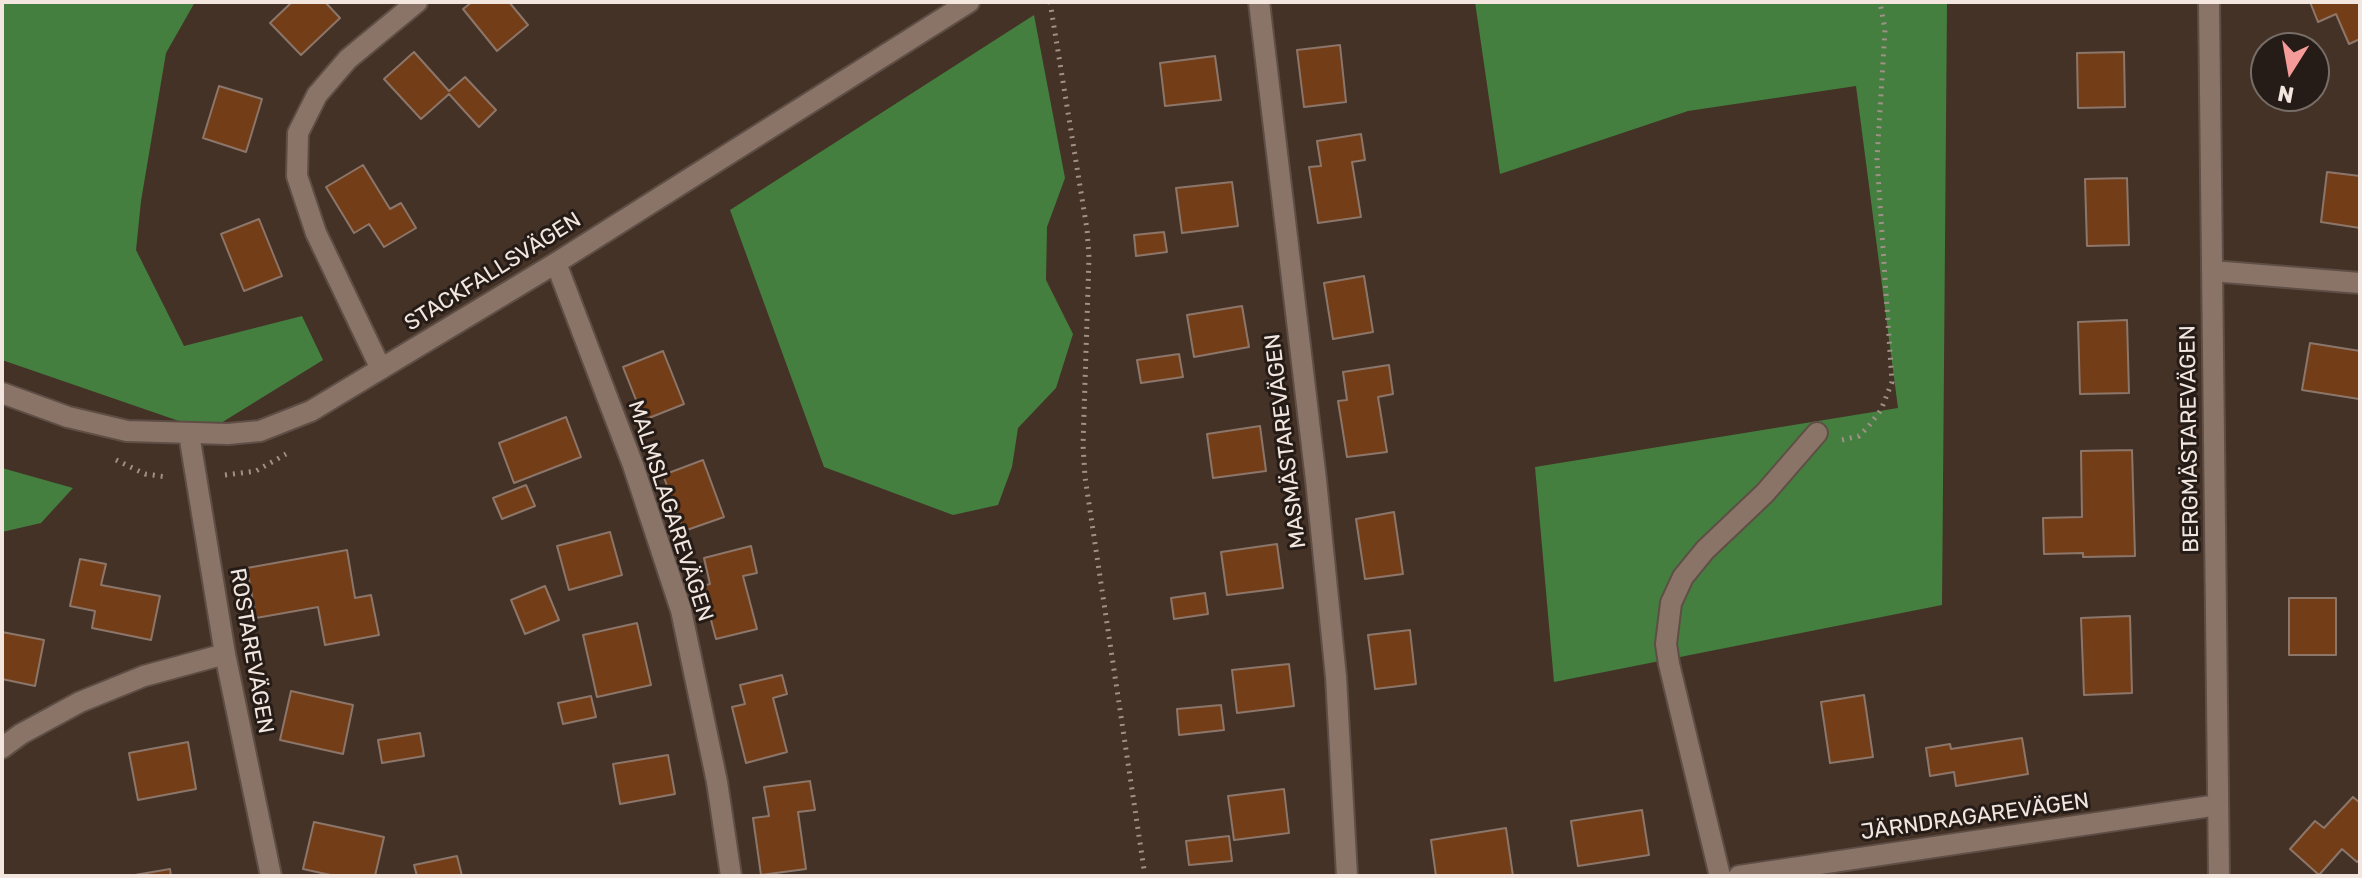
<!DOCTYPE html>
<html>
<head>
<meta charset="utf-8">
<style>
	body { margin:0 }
	#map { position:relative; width:2362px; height:878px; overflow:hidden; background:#453227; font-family:Rubik,sans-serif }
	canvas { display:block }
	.frame { position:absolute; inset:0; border:4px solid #f2e6df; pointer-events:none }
	.north { position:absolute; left:2250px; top:32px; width:80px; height:80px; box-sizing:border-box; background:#251c17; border:2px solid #776d67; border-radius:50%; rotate:191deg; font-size:22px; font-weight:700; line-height:32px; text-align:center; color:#f2e6df }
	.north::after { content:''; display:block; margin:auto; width:28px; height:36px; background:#f59b99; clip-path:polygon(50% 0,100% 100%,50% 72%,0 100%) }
</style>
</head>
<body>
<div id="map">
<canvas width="2362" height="878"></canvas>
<div class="frame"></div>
<div class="north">N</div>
</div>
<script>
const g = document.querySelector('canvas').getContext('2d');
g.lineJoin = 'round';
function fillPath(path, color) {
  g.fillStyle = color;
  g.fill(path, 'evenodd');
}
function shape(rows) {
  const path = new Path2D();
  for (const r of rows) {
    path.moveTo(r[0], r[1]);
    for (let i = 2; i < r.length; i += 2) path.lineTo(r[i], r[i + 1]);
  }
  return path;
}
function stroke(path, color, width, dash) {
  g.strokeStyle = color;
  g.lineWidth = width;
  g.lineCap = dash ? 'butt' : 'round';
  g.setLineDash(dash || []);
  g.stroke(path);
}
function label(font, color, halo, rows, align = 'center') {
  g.font = font + ' Rubik,sans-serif';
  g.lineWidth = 6;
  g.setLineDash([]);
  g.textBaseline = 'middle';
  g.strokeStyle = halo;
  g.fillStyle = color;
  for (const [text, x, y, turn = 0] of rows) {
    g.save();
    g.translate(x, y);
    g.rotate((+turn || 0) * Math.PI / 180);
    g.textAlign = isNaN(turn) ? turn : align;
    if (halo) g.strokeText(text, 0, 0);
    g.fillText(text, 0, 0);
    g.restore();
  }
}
fillPath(shape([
	[2,2,195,2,166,53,141,201,136,250,184,346,302,316,323,360,208,431,2,360],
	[1475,2,1947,2,1942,605,1554,682,1535,467,1898,408,1856,86,1688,111,1500,174],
	[1034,15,1065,178,1047,227,1046,280,1073,334,1056,388,1018,428,1012,467,998,505,953,515,824,467,730,210],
	[2,468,73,488,41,523,2,532]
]), '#447f3f');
const building = shape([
	[292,2,325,2,340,18,301,55,270,23,292,2],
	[472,2,509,2,528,25,497,51,463,9,472,2],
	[2310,2,2360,2,2360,39,2349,44,2336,14,2318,22,2310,2],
	[1340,45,1346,102,1304,107,1297,50,1340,45],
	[414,52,449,91,465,77,496,110,479,127,449,94,421,119,384,79,414,52],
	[2124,52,2125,107,2078,108,2077,53,2124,52],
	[1215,56,1221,100,1165,106,1160,63,1215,56],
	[219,86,262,99,246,152,203,138,219,86],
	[1361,134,1365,160,1352,162,1361,217,1318,223,1309,167,1321,166,1317,141,1361,134],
	[363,165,390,209,401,203,416,228,384,247,369,224,354,233,326,187,363,165],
	[2327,172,2360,176,2360,228,2321,222,2327,172],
	[2127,178,2129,245,2087,246,2085,179,2127,178],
	[1232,182,1238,226,1182,233,1176,188,1232,182],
	[259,219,282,276,244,291,221,234,259,219],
	[1164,232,1167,252,1136,256,1134,235,1164,232],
	[1364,276,1373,332,1333,339,1324,283,1364,276],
	[1242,306,1249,347,1194,357,1187,315,1242,306],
	[2127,320,2129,393,2080,394,2078,322,2127,320],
	[2310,343,2360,351,2359,399,2302,390,2310,343],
	[663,351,684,404,644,420,623,367,663,351],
	[1179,354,1183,377,1141,383,1137,360,1179,354],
	[1389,365,1393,394,1378,397,1387,452,1347,457,1338,401,1347,400,1343,372,1389,365],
	[566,417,581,457,514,483,499,443,566,417],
	[1260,426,1266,471,1213,478,1207,434,1260,426],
	[2132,450,2135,556,2083,557,2083,553,2044,554,2043,518,2082,517,2081,451,2132,450],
	[703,460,724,517,684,531,663,475,703,460],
	[526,485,535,506,502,519,493,498,526,485],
	[1394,512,1403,574,1365,579,1356,519,1394,512],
	[610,532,622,575,569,590,557,546,610,532],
	[1277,544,1283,588,1227,595,1221,552,1277,544],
	[751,546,757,573,743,576,757,629,716,639,702,586,710,584,704,558,751,546],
	[347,550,355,598,371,595,379,635,325,645,318,607,256,618,247,568,347,550],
	[80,559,106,564,101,585,160,596,151,640,92,628,95,611,70,606,80,559],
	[545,586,559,620,525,634,511,600,545,586],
	[1205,593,1208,614,1174,619,1171,598,1205,593],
	[2289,598,2336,598,2336,655,2289,655,2289,598],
	[2130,616,2132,693,2084,695,2081,618,2130,616],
	[637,623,651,685,597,697,583,635,637,623],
	[1410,630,1416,684,1375,689,1368,635,1410,630],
	[2,632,44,640,35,686,2,679,2,632],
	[1289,664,1294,706,1237,713,1232,670,1289,664],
	[782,675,787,694,773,698,787,752,746,763,732,707,745,704,740,685,782,675],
	[291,691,353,705,343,754,280,740,291,691],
	[1864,695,1873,757,1830,763,1821,702,1864,695],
	[591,696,596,717,563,724,558,703,591,696],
	[1221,705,1224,730,1179,735,1177,709,1221,705],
	[420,733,424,756,382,763,378,740,420,733],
	[2022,738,2028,774,1956,786,1954,772,1930,776,1926,748,1950,744,1951,749,2022,738],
	[188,742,196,789,138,800,129,753,188,742],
	[668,755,675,794,620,804,613,764,668,755],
	[810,781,815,810,798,812,806,869,761,875,753,818,769,816,764,787,810,781],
	[1284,789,1289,833,1234,840,1228,796,1284,789],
	[2353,797,2360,803,2360,859,2357,862,2342,849,2319,875,2290,849,2315,821,2324,828,2353,797],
	[1642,810,1649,855,1578,866,1571,821,1642,810],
	[314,822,384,837,375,876,335,876,303,869,314,822],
	[1506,828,1513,876,1436,876,1431,840,1506,828],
	[1229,836,1232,861,1189,865,1186,841,1229,836],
	[457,856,462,876,417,876,414,865,457,856],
	[170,869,171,876,129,876,170,869]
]);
fillPath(building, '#733d18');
stroke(building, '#8c766a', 2);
const minor = shape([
	[1259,2,1316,480,1336,677,1347,876],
	[2209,2,2219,876],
	[556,263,633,465,681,610,717,782,731,876],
	[2212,271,2360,283],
	[381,369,316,233,297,176,298,133,317,95,348,59,417,2],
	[2,393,68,417,127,431,228,434,260,431,311,411,556,263,969,2],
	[189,434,225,654,271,876],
	[2,748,21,734,80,702,144,676,225,654],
	[1720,876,1669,664,1666,644,1671,603,1683,577,1705,550,1765,493,1817,433],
	[1739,876,2218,805]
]);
stroke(minor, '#5e4e45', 24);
stroke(shape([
	[1050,2,1087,229,1089,257,1083,445,1085,477,1145,876],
	[1842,440,1859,436,1868,427,1881,410,1892,382,1877,159,1885,30,1880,2],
	[116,460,145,474,167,477],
	[225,475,256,471,286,454]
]), '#a09188', 5, [2, 6]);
stroke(minor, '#8a7468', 20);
label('22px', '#f2e6df', '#251c17', [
	["STACKFALLSVÄGEN",493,272,-32],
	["BERGMÄSTAREVÄGEN",2190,439,-91],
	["MASMÄSTAREVÄGEN",1286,441,-97],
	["MALMSLAGAREVÄGEN",670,511,72],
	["ROSTAREVÄGEN",251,651,80],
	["JÄRNDRAGAREVÄGEN",1975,817,-8]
]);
</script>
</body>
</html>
